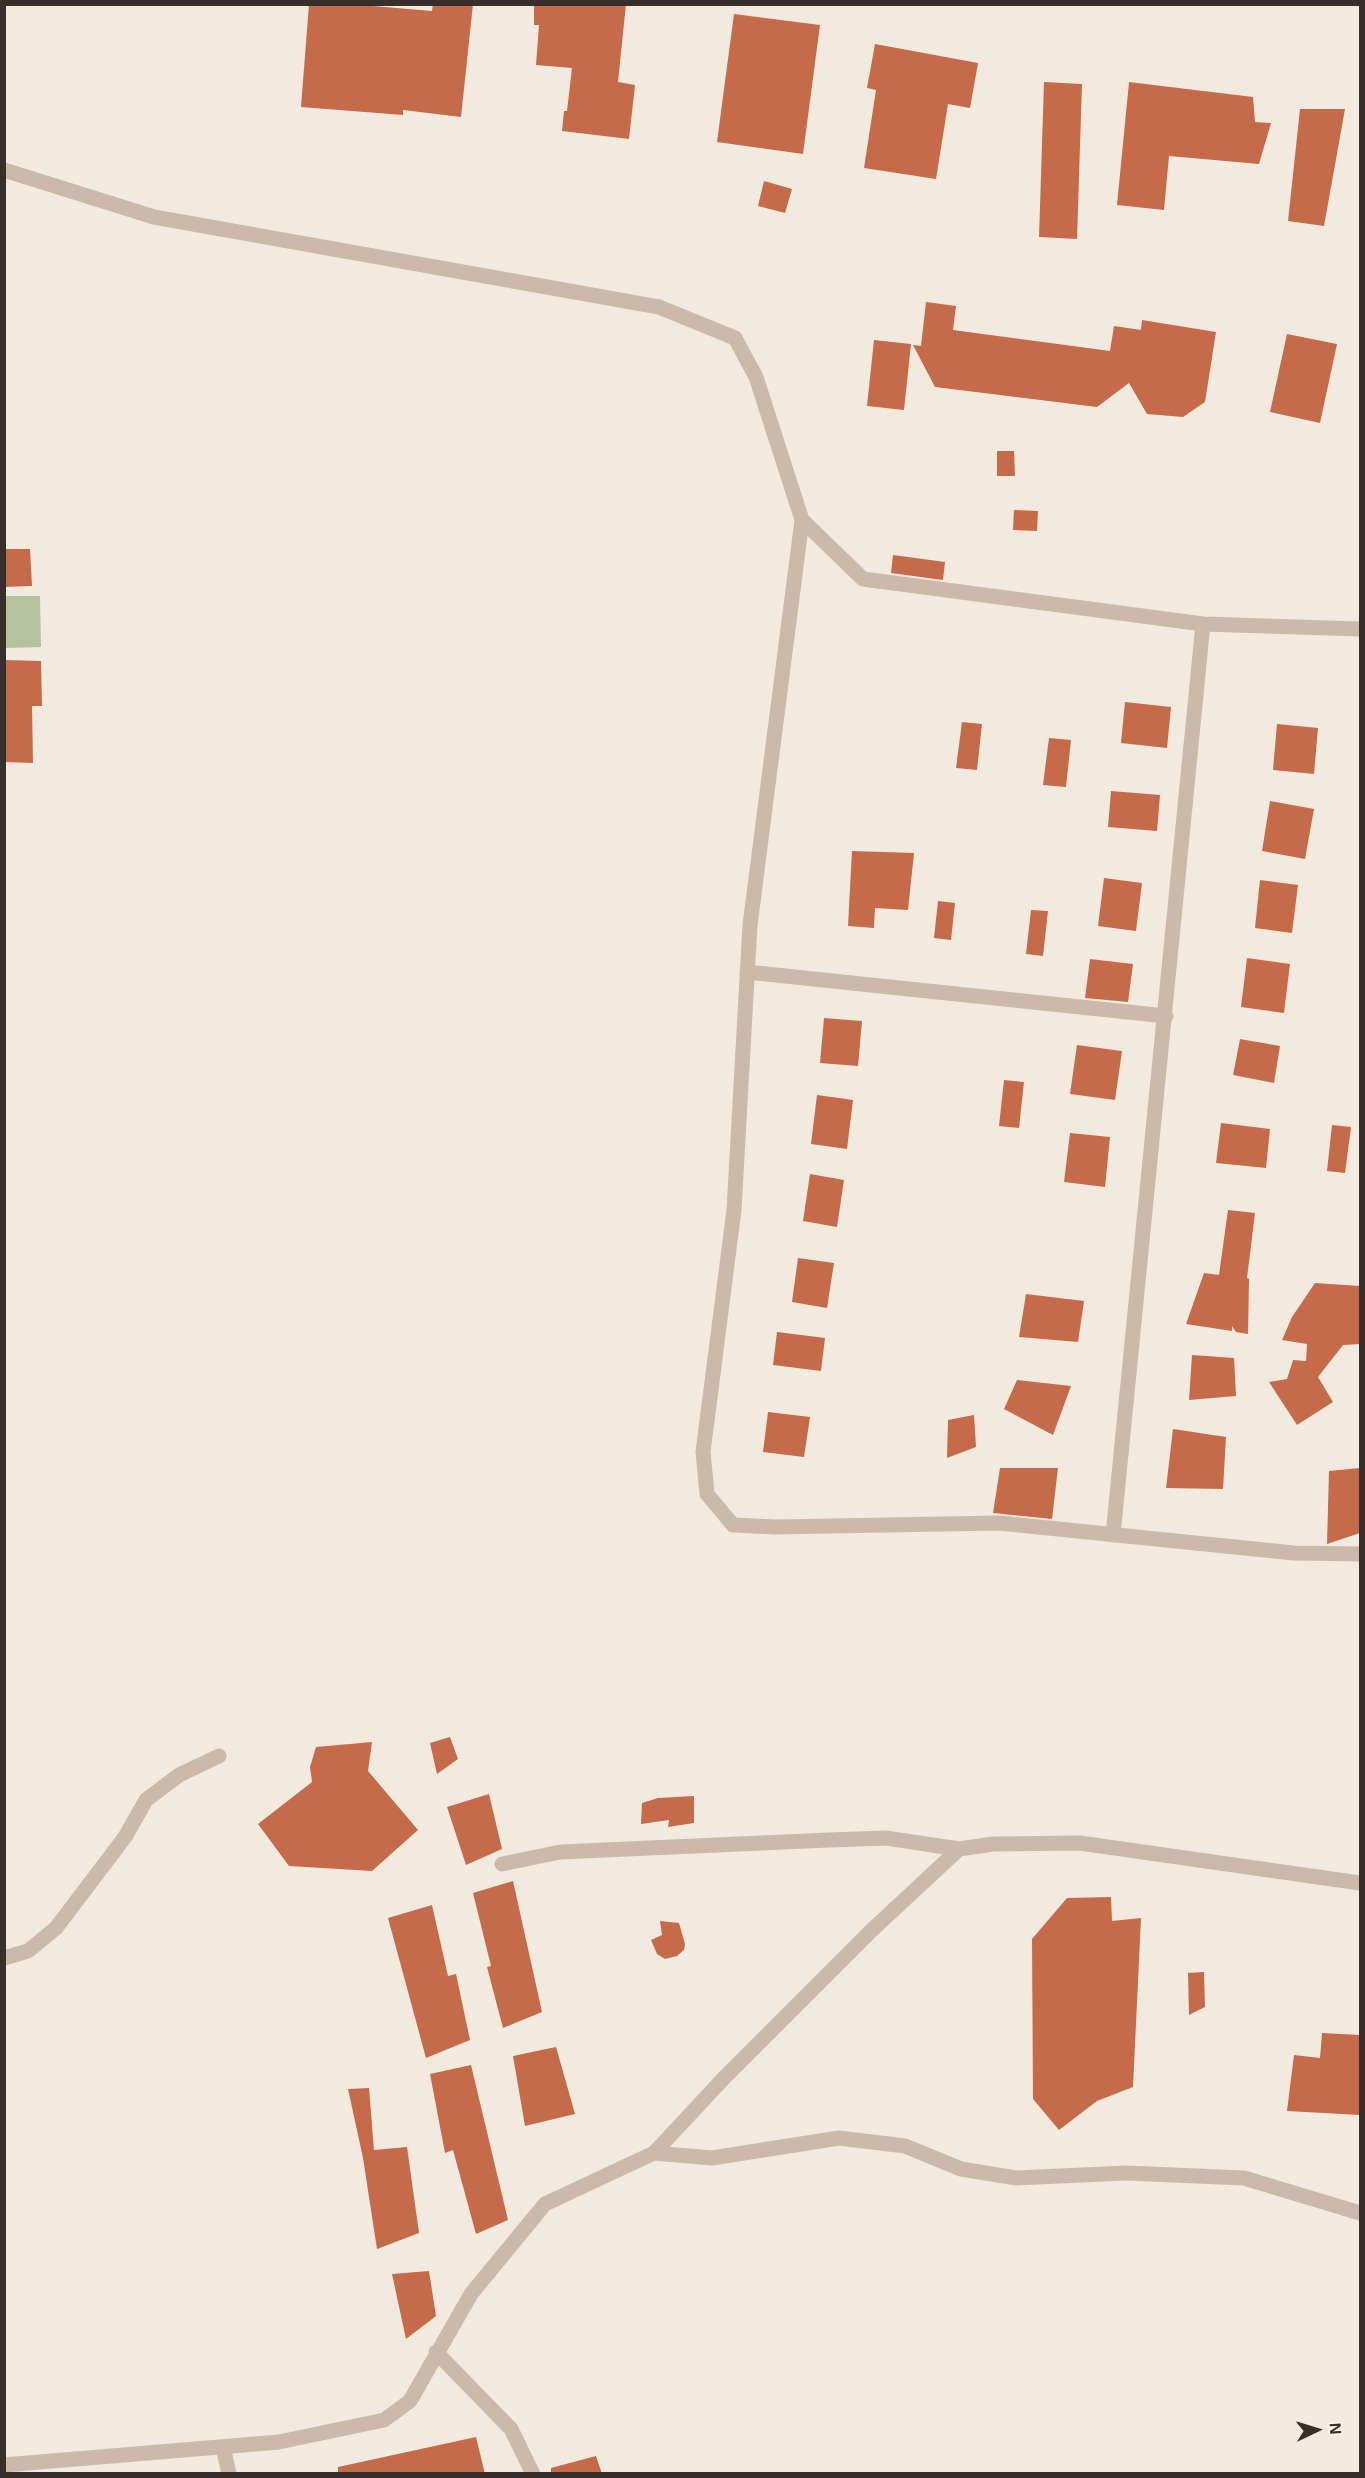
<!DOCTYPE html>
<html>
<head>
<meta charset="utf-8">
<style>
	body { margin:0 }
	#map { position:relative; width:1365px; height:2478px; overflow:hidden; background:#f3eadf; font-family:Helvetica,sans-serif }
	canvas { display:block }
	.frame { position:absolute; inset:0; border:6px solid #392f2a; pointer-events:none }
	.north { position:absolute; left:1287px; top:2400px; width:60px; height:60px; -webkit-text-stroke:4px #faf4eb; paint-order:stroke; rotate:86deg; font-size:16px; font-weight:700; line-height:24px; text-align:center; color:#392f2a }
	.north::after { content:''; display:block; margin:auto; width:21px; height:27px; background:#392f2a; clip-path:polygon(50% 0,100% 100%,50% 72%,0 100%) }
</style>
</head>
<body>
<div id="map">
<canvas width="1365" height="2478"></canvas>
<div class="frame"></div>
<div class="north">N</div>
</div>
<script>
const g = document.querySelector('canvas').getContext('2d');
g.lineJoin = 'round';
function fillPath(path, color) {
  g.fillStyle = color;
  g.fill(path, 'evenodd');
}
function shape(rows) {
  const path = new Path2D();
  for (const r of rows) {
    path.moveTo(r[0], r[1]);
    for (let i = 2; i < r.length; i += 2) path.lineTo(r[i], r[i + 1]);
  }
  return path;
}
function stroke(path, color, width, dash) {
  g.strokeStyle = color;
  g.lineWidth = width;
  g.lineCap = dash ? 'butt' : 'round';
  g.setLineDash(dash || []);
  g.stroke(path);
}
fillPath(shape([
	[5,596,40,596,41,647,5,648]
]), '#b5c29e');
fillPath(shape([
	[309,4,350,4,432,11,433,4,473,4,461,117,403,110,403,115,301,107],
	[534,4,626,4,618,82,635,85,629,139,562,131,564,111,567,111,572,68,536,65,539,25,534,25],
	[734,14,820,25,803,154,717,142],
	[875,44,978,63,970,108,948,104,936,179,864,168,876,90,867,88],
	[1044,82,1082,84,1077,239,1039,237],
	[1129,82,1253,97,1255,122,1271,123,1259,164,1169,156,1164,210,1117,205],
	[1300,109,1345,109,1324,226,1288,221],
	[764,181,792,189,785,213,758,206],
	[926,302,956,306,953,330,1110,351,1114,326,1141,330,1142,320,1216,332,1205,402,1183,417,1147,414,1129,383,1097,407,935,387,913,345,921,346],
	[1287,334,1337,344,1320,423,1270,412],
	[874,340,911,344,904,410,867,406],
	[997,451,1014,451,1015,476,997,476],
	[1014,510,1038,511,1037,531,1013,530],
	[4,549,30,549,32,586,4,587],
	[893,555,945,562,943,580,891,573],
	[4,660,41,661,42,706,32,706,33,763,4,762],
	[1125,702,1171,707,1167,748,1121,743],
	[962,722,982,724,977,770,956,768],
	[1277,724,1318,728,1314,774,1273,770],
	[1049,738,1071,740,1066,787,1043,785],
	[1111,791,1160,795,1157,831,1108,827],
	[1270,801,1314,809,1305,859,1262,851],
	[852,851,914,853,908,910,875,908,874,928,848,926],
	[1104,878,1142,883,1136,931,1098,926],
	[1260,880,1298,885,1292,933,1255,928],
	[938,901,955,903,951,940,934,938],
	[1031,910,1048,911,1043,956,1026,954],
	[1247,958,1290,964,1284,1013,1241,1007],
	[1090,959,1133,964,1128,1002,1085,998],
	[824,1018,862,1021,858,1066,820,1063],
	[1240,1039,1280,1046,1274,1083,1233,1075],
	[1077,1045,1122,1051,1115,1100,1070,1094],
	[1004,1080,1024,1082,1019,1128,999,1126],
	[817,1095,853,1100,847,1149,811,1144],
	[1221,1123,1270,1129,1266,1168,1216,1163],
	[1332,1125,1351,1127,1345,1173,1327,1171],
	[1070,1133,1110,1137,1105,1187,1064,1182],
	[810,1174,844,1180,837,1227,803,1221],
	[1228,1210,1255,1213,1247,1278,1249,1279,1248,1334,1236,1332,1232,1326,1232,1331,1186,1324,1204,1273,1219,1275],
	[798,1258,834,1263,827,1308,792,1302],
	[1315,1283,1360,1286,1360,1344,1343,1345,1318,1377,1333,1402,1297,1425,1269,1382,1287,1379,1293,1360,1306,1361,1307,1344,1282,1340,1292,1317],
	[1026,1294,1084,1301,1078,1342,1019,1337],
	[777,1332,825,1338,821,1371,773,1365],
	[1192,1355,1234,1358,1236,1396,1189,1400],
	[1017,1380,1071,1386,1053,1435,1004,1409],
	[768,1412,810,1417,804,1457,763,1452],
	[974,1415,976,1447,947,1458,948,1420],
	[1173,1429,1226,1437,1223,1489,1166,1488],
	[1000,1468,1058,1468,1052,1519,993,1513],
	[1360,1468,1360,1533,1327,1544,1329,1471],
	[450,1737,458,1759,437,1774,430,1743],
	[372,1742,368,1771,418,1830,372,1871,289,1866,258,1824,312,1782,310,1767,316,1747],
	[489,1794,502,1849,466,1865,447,1807],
	[694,1796,694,1823,668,1827,669,1820,641,1824,642,1803,658,1798],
	[513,1881,542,2012,503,2028,487,1967,491,1966,473,1893],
	[1111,1897,1112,1921,1141,1918,1133,2087,1097,2101,1059,2130,1033,2099,1032,1939,1067,1898],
	[432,1905,448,1976,456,1974,470,2040,426,2058,388,1918],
	[660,1921,679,1923,685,1944,684,1950,677,1956,665,1959,657,1954,651,1940,662,1935],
	[1204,1972,1205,2007,1189,2015,1188,1973],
	[1322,2033,1360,2035,1360,2115,1287,2111,1294,2055,1320,2058],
	[556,2047,575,2114,525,2126,513,2056],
	[471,2065,508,2220,476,2234,453,2150,445,2153,430,2074],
	[369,2088,374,2150,407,2147,419,2233,377,2249,363,2158,348,2089],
	[429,2271,436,2316,406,2339,392,2274],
	[476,2437,485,2474,338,2474,338,2467],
	[596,2456,602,2474,551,2474,551,2468]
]), '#c56b4a');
stroke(shape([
	[4,170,154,217,659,307,735,338,756,377,802,520,750,925,734,1210,703,1452,707,1494,733,1525,775,1527,999,1523,1294,1553,1360,1554],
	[802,520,863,579,1203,624,1360,629],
	[747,972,1166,1016],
	[1113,1535,1203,624],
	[502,1864,560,1852,829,1840,886,1838,959,1849,993,1844,1080,1843,1360,1883],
	[4,1958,28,1951,56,1928,125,1837,146,1800,179,1775,219,1756],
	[654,2153,712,2158,839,2138,905,2146,961,2169,1016,2178,1126,2173,1244,2178,1360,2213],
	[436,2352,511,2429,533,2474],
	[223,2447,229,2474],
	[4,2465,279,2442,384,2420,410,2401,471,2294,545,2204,654,2153,723,2079,873,1929,959,1849]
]), '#cbbaaa', 15);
</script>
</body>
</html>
